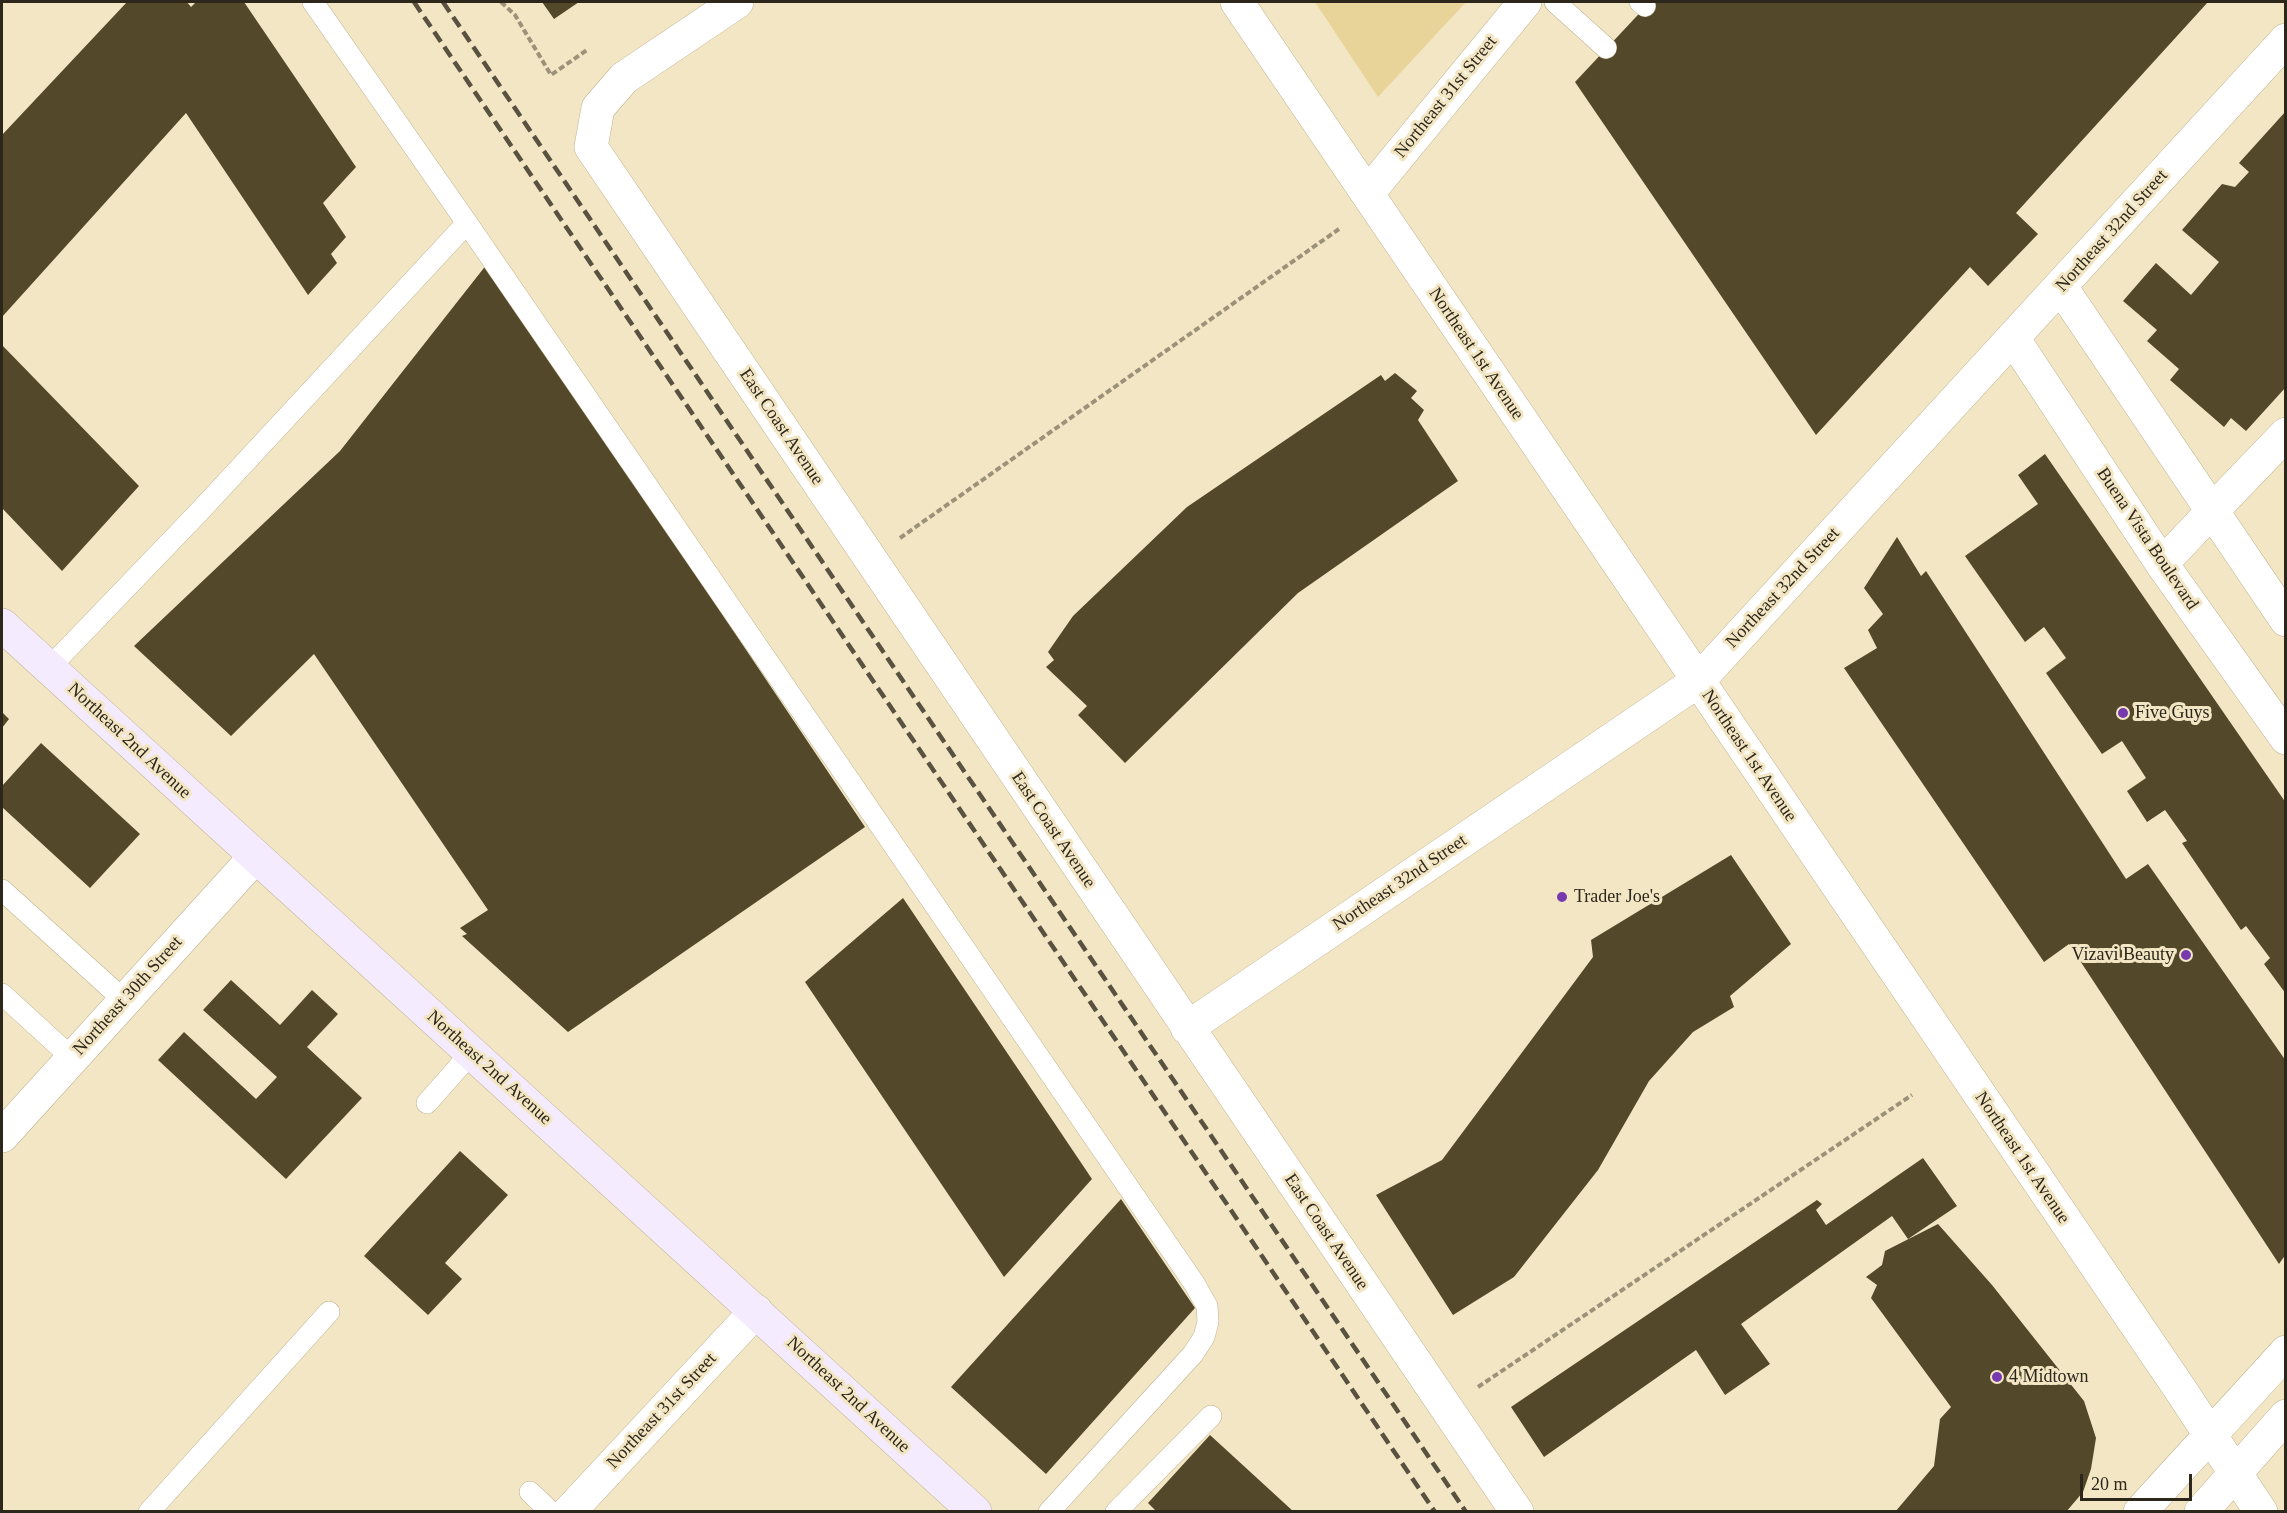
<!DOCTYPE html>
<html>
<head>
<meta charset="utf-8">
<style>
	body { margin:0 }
	#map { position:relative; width:2287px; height:1513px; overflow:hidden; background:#f3e6c4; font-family:"Times New Roman",serif }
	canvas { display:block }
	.frame { position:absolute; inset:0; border:3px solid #2c271a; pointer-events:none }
	.scale { position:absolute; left:2080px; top:1474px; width:112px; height:27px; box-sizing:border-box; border:3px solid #2c271a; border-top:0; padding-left:8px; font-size:18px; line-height:21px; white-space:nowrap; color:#2c271a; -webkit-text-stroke:4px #f3e6c4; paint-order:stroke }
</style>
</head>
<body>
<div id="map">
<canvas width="2287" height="1513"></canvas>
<div class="frame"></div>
<div class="scale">20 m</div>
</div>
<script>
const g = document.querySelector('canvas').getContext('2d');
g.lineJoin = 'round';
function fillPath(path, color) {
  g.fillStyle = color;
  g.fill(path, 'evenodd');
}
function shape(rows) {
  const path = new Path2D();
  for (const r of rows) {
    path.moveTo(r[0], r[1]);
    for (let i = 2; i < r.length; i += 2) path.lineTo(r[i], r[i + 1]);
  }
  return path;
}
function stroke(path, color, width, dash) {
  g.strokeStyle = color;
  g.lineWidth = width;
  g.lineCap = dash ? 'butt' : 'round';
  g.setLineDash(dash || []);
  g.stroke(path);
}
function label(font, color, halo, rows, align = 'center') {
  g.font = font + ' "Times New Roman",serif';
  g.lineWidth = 6;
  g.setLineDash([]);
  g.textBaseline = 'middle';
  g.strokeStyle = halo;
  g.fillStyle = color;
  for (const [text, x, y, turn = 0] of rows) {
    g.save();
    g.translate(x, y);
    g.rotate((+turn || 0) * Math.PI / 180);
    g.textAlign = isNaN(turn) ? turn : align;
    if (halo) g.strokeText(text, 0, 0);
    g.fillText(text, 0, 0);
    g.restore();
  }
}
fillPath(shape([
	[1315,2,1466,2,1378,97]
]), '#e8d398');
fillPath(shape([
	[127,2,187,2,191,7,196,2,244,2,356,167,323,203,346,237,331,254,337,263,308,295,186,113,2,317,2,135],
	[542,2,579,2,554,19],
	[1650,2,2208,2,2016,213,2038,234,1988,286,1970,267,1816,435,1575,82],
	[2286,111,2286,387,2246,431,2231,418,2224,427,2170,380,2179,369,2147,341,2157,330,2123,301,2156,263,2191,295,2219,262,2182,230,2222,184,2235,187,2249,172,2239,163],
	[487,264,865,827,568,1032,462,936,467,934,460,928,488,910,314,654,231,736,134,646,340,451],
	[2,345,139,486,62,571,2,508],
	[1395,373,1417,391,1411,398,1424,410,1418,420,1458,481,1298,593,1125,763,1078,715,1087,706,1046,667,1054,660,1048,652,1073,616,1187,507,1381,375,1385,381],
	[2045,454,2286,803,2286,994,2264,964,2270,958,2246,926,2241,930,2182,843,2187,841,2165,810,2147,822,2127,791,2146,778,2122,741,2102,754,2046,673,2066,658,2044,627,2025,642,1965,556,2038,504,2018,475],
	[1897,537,1921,576,1926,571,2126,879,2148,864,2286,1061,2286,1254,2279,1264,2069,944,2044,962,1844,668,1877,648,1868,630,1883,614,1864,588],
	[2,712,9,719,2,728],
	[41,743,140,834,90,888,2,807,2,786],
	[1731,855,1791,944,1730,996,1734,1007,1693,1032,1649,1081,1598,1170,1514,1277,1453,1315,1376,1195,1442,1160,1593,957,1591,940],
	[903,898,1092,1179,1004,1277,805,982],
	[231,980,280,1025,312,990,338,1014,307,1047,362,1098,286,1179,158,1060,184,1032,256,1099,277,1077,203,1010],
	[460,1151,508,1195,445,1263,462,1279,428,1315,364,1256],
	[1923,1158,1957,1206,1908,1239,1892,1216,1741,1324,1770,1364,1725,1395,1696,1350,1544,1457,1511,1407,1817,1200,1822,1204,1816,1210,1826,1225],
	[1121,1199,1195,1308,1046,1474,951,1387],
	[1938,1224,1992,1285,2084,1401,2096,1438,2091,1469,2083,1492,2066,1512,1895,1512,1934,1466,1940,1419,1951,1407,1871,1298,1877,1285,1866,1277,1882,1265,1885,1251],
	[1210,1435,1294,1512,1157,1512,1148,1503]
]), '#53482a');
const service = shape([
	[1555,2,1606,48],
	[1640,2,1645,6],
	[467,223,1194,1283,1207,1306,1208,1322,1204,1337,1193,1354,1049,1512],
	[49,668,199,512,467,223,313,2],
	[2,890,125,1001],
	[2,994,72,1058],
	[427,1103,472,1052],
	[530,1492,551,1512],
	[149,1512,329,1312],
	[1116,1512,1211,1416]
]);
const pedestrian = shape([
	[2162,564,2213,510]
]);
const minor = shape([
	[737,2,624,78,598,108,591,147,1517,1512],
	[1237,2,2180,1389,2261,1512],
	[1368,193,1525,2],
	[2061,287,2286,620],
	[2013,338,2162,564,2286,738],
	[2213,510,2286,434],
	[1187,1028,1698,681,2286,40],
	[2,1136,255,857],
	[569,1512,756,1311],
	[2140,1512,2286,1352],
	[2201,1512,2286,1416]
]);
const secondary = shape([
	[2,625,975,1512]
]);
stroke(service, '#beb291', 22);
stroke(pedestrian, '#beb291', 33);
stroke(minor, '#beb291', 34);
stroke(secondary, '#beb291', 34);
stroke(shape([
	[501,2,515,15,551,75,587,50],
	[900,538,1339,229],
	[1478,1387,1912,1095]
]), '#9c927a', 4, [6, 3]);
stroke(service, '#fff', 21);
stroke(pedestrian, '#fff', 32);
stroke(minor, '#fff', 33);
stroke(secondary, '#f4ebff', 33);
stroke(shape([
	[414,2,1435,1512],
	[443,2,1466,1512]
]), '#595240', 4.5, [12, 6]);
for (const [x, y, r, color] of [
	[2123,713,6,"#7739ae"],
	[1562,897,6,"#7739ae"],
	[2186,955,6,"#7739ae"],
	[1997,1377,6,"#7739ae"]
]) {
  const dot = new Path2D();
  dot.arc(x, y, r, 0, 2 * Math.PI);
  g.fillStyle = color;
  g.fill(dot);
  stroke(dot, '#f3e6c4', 2);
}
label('18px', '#2c271a', '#f3e6c4', [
	["Northeast 31st Street",1446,97,-51],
	["Northeast 32nd Street",2112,231,-48],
	["Northeast 1st Avenue",1476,354,56],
	["East Coast Avenue",781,427,56],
	["Buena Vista Boulevard",2147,539,56],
	["Northeast 32nd Street",1783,588,-47],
	["Northeast 2nd Avenue",129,741,43],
	["Northeast 1st Avenue",1749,756,56],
	["East Coast Avenue",1053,830,56],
	["Northeast 32nd Street",1400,883,-34],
	["Northeast 30th Street",128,996,-48],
	["Northeast 2nd Avenue",489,1068,42],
	["Northeast 1st Avenue",2022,1158,56],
	["East Coast Avenue",1326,1232,56],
	["Northeast 2nd Avenue",848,1395,43],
	["Northeast 31st Street",662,1411,-47]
]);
label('18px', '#2c271a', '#f3e6c4', [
	["Five Guys",2135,713],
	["Trader Joe's",1574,897],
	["Vizavi Beauty",2174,955,"right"],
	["4 Midtown",2009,1377]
], 'left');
</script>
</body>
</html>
